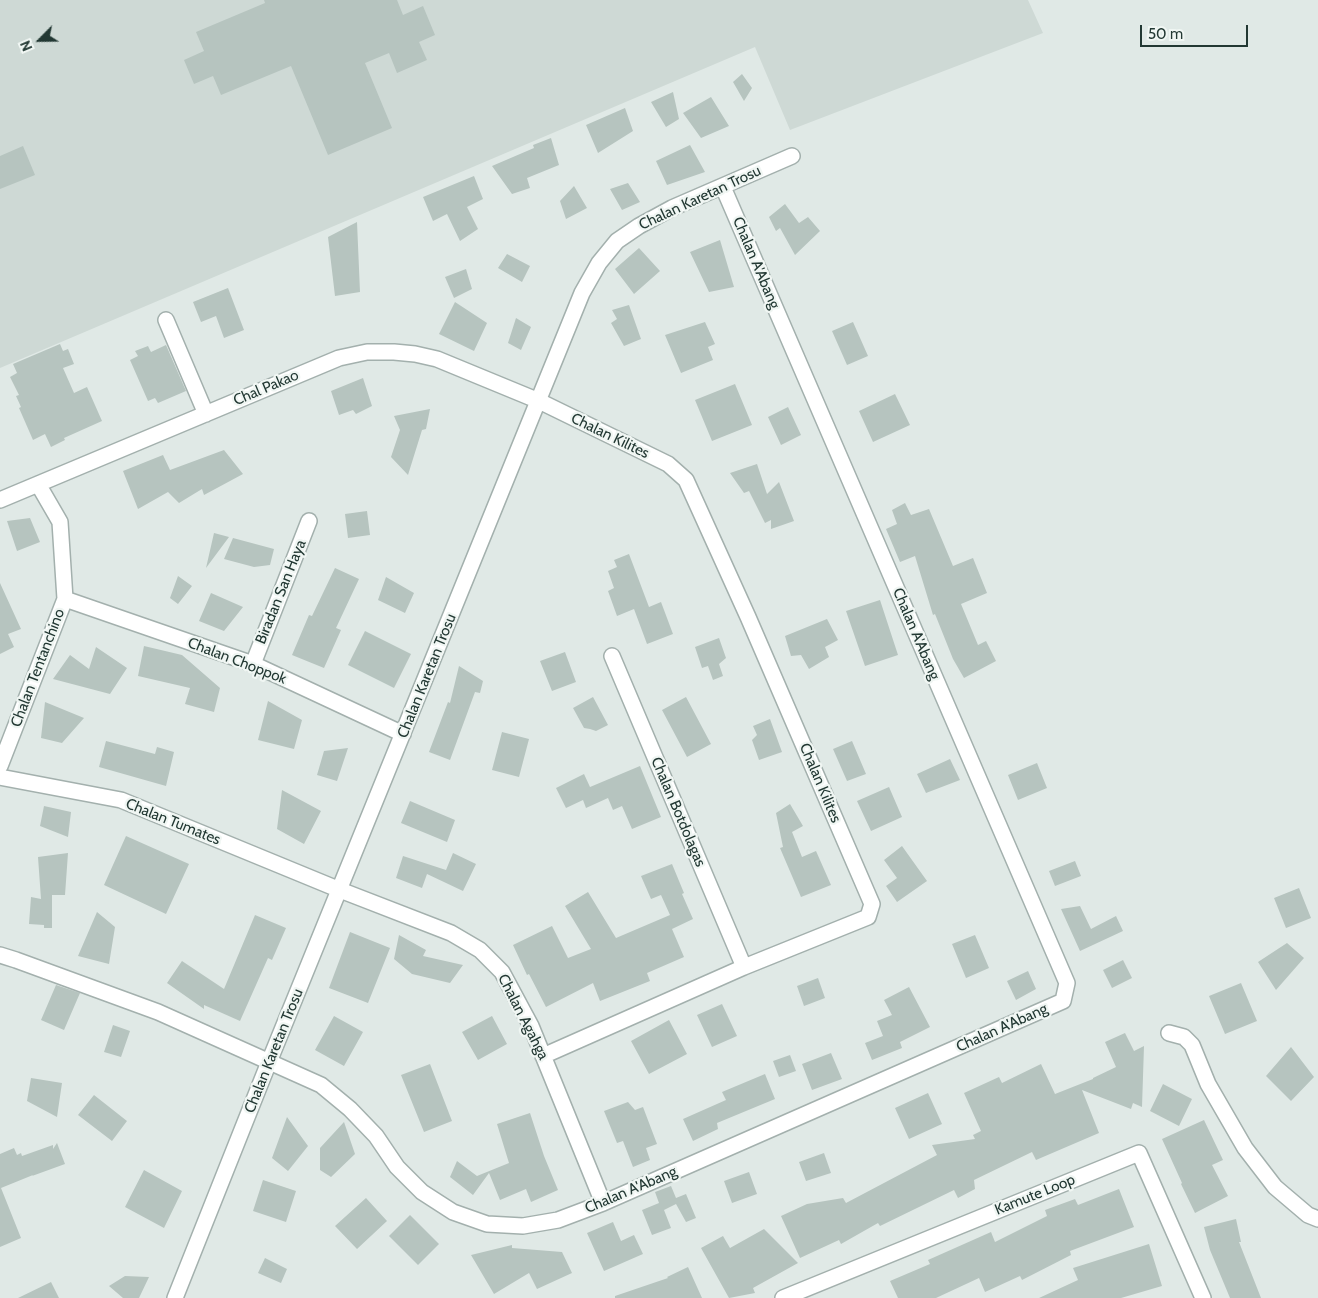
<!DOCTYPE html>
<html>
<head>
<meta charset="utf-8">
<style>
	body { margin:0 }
	#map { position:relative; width:1318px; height:1298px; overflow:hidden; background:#e0e9e6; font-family:Cabin,sans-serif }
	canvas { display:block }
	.north { position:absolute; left:15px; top:15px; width:50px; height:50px; -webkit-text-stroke:4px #f0f6f3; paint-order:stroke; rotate:247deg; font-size:14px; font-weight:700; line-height:20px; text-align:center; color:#223833 }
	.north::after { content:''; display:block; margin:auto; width:18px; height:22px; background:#223833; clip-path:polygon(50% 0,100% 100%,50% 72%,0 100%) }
	.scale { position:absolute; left:1140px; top:25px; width:108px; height:22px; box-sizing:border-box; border:2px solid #223833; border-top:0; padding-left:6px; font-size:15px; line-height:18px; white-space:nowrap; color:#223833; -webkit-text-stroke:4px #f0f6f3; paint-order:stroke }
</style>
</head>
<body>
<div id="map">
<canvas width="1318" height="1298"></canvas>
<div class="north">N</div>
<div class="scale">50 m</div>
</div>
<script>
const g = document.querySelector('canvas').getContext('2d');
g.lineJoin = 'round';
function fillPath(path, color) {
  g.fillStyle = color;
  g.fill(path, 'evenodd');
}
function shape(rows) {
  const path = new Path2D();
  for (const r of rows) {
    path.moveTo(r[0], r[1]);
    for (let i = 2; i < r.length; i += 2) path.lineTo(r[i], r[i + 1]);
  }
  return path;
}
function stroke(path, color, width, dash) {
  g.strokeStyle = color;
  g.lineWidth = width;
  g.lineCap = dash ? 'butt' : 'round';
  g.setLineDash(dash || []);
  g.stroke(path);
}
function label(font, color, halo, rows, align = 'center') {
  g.font = font + ' Cabin,sans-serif';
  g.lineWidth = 4.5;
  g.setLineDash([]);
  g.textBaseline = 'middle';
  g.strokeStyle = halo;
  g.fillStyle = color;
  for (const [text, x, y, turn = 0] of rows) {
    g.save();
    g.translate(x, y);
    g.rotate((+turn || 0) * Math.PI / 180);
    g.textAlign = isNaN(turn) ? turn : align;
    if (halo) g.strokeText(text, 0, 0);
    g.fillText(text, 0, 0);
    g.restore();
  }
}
fillPath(shape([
	[0,0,1028,0,1043,33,790,130,755,47,0,368]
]), '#ced9d5');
fillPath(shape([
	[264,0,397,0,403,15,423,6,435,35,419,42,427,60,397,73,389,53,365,63,392,128,328,155,291,66,221,95,213,76,194,84,184,60,204,51,196,32,265,3],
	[742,74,752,88,744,101,733,82],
	[673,92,679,119,666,127,651,102],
	[711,97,729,126,701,138,683,113],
	[625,108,633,131,598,153,586,125],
	[551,138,559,165,527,178,530,188,512,194,492,166,534,148,533,145],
	[690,145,705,172,667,185,656,161],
	[23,146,35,175,0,189,0,156],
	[474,176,483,199,467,207,478,229,460,241,447,214,433,221,423,197],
	[628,183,640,202,622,210,610,189],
	[574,186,587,208,566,219,560,201],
	[785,204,799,223,808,217,820,231,795,255,780,228,776,231,769,217],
	[357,222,360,292,335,296,328,237],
	[720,240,734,287,709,292,690,252],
	[639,248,660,271,634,294,615,269],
	[507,254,530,266,522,282,498,268],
	[466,269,472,289,454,298,445,277],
	[228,288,244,330,224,338,216,316,201,322,193,302],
	[455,302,487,323,474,351,439,334],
	[629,305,641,339,624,346,611,323,617,319,612,310],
	[516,318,531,327,521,350,508,343],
	[705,322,715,344,708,347,713,360,681,373,665,335],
	[853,322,868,356,847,365,832,331],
	[60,344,63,351,68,349,74,364,63,368,74,393,87,387,102,421,64,438,65,440,51,447,45,434,33,440,19,408,21,407,16,396,19,395,10,377,17,373,13,364],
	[166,345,186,391,158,403,155,398,148,401,130,360,138,356,135,351,148,346,151,352],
	[363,378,372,406,356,414,353,410,339,415,331,391],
	[735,384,752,425,712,441,695,400],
	[895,394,910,425,873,442,859,411],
	[788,407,801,435,781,445,768,417],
	[430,409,426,429,422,430,408,475,391,457,400,430,394,416],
	[224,450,243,474,204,495,202,489,179,503,168,492,138,509,123,471,163,455,170,470],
	[757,464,767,494,779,482,794,521,771,529,771,520,765,523,749,491,744,493,730,473],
	[905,503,911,515,929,509,953,566,973,558,987,593,961,604,978,645,986,641,996,661,964,678,953,659,935,614,933,615,915,556,900,562,886,529,897,524,892,510],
	[367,511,370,535,348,538,345,514],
	[30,518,40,542,17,551,7,521],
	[214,533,229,537,206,568],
	[233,538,274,549,270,565,254,567,224,559],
	[629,554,649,607,661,602,673,634,647,644,634,609,617,616,608,591,614,588,608,571,617,567,614,560],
	[335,568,359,579,336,628,341,630,324,668,292,655,309,615,312,616],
	[178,576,192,586,178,604,170,598],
	[386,577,414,593,405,613,378,600],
	[0,583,21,629,8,634,14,647,0,654],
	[211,593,243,607,224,631,199,621],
	[880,600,898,655,865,666,846,611],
	[827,619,838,640,825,647,829,657,809,669,801,655,791,656,785,636],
	[365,631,411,654,394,688,348,665],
	[719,638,726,658,719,664,723,676,713,680,708,666,702,668,695,647],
	[144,646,182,655,220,688,214,712,185,704,190,688,138,676],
	[96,647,127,668,110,694,53,679,70,655,89,669],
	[565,652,576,682,552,691,540,661],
	[459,666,483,681,480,693,475,692,450,760,429,752,448,702,450,703],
	[593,697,608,725,596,731,590,729,584,728,573,708],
	[686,697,711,744,687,757,662,710],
	[268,701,302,720,294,749,258,740],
	[45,702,84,718,62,743,41,738],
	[770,719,782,752,759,760,752,740,757,735,753,726],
	[502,732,529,739,519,777,492,770],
	[106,741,155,754,157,747,174,752,166,786,99,767],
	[852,741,866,774,847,781,833,749],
	[348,748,337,781,317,775,324,751],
	[950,759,960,780,926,793,917,774],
	[1037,763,1047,788,1018,800,1008,775],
	[640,766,661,817,632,829,622,806,613,810,608,798,586,808,583,800,566,808,556,788,584,774,590,787],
	[889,787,902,817,871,831,857,801],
	[282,790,321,811,304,844,277,829],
	[410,801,455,820,447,842,401,823],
	[790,804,803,826,792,832,802,857,816,851,831,885,801,897,780,848,783,847,776,813],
	[44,806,71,812,68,837,40,826],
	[126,836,189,864,166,914,104,885],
	[902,846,927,881,897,902,886,886,897,878,884,860],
	[68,853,65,895,52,895,52,928,44,928,44,925,29,924,31,897,41,899,38,857],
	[453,853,476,864,463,891,427,874,422,888,396,878,403,856,446,870],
	[1075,861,1081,876,1055,886,1049,871],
	[672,864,684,893,682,894,693,919,672,929,684,957,647,973,650,981,600,1001,593,983,546,1007,529,974,527,975,513,945,552,926,568,958,591,949,565,906,588,892,616,938,670,915,661,895,651,899,641,876],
	[1299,888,1311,918,1286,928,1274,898],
	[1080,906,1091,929,1116,916,1123,931,1080,951,1061,909],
	[97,912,115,927,109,964,78,956],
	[255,915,286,928,272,960,268,958,240,1021,204,1005,204,1009,167,983,182,961,224,989],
	[350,932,390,948,368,1003,329,988],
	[399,935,426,950,423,956,463,965,450,983,412,974,394,959],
	[975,935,989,968,966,978,952,944],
	[1287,943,1304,958,1276,990,1258,962],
	[1123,960,1132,978,1112,988,1103,970],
	[1028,971,1036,989,1016,1000,1007,981],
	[818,978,825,998,804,1006,797,986],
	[1241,983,1257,1021,1225,1034,1209,996],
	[56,985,80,993,64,1030,41,1020],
	[909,987,930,1027,900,1042,902,1048,872,1060,865,1043,883,1036,877,1021,892,1015,884,1000],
	[722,1004,737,1036,712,1047,697,1015],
	[334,1016,363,1032,344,1066,315,1050],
	[492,1016,507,1044,478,1060,462,1032],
	[669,1020,687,1054,649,1074,631,1041],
	[113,1025,130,1031,121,1057,104,1052],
	[1125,1033,1134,1051,1144,1046,1142,1107,1133,1103,1131,1109,1082,1090,1099,1133,1036,1160,1032,1152,974,1180,975,1189,958,1198,954,1190,880,1226,878,1223,841,1244,839,1240,800,1258,781,1216,807,1204,843,1198,846,1203,937,1155,932,1145,975,1139,973,1135,981,1131,964,1093,999,1077,1002,1083,1041,1064,1055,1094,1093,1079,1093,1078,1116,1067,1105,1042],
	[1291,1047,1314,1077,1291,1101,1266,1076],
	[831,1053,842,1079,812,1090,802,1064],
	[790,1055,796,1071,779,1077,773,1061],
	[430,1064,452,1121,424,1132,401,1075],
	[765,1074,775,1099,717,1123,718,1129,693,1141,683,1119,726,1100,722,1092],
	[31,1078,62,1083,57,1117,27,1101],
	[1163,1084,1192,1099,1179,1126,1150,1111],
	[928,1093,942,1124,909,1139,895,1108],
	[94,1095,127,1121,112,1141,78,1115],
	[628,1102,635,1110,643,1107,657,1144,646,1148,650,1160,633,1167,623,1141,617,1143,604,1111],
	[530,1113,544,1156,558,1190,531,1202,526,1189,500,1200,489,1173,473,1195,450,1177,457,1161,477,1176,509,1163,497,1124],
	[287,1117,308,1146,288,1171,272,1158],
	[1204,1120,1223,1160,1212,1165,1228,1196,1195,1213,1181,1184,1182,1183,1162,1139],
	[344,1122,355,1154,331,1177,320,1170,320,1148],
	[57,1143,65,1164,32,1176,33,1175,1,1188,21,1238,0,1247,0,1154,14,1148,17,1155,21,1153,22,1156,53,1145,53,1149],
	[824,1153,831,1173,806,1181,799,1162],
	[144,1170,182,1191,164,1228,125,1207],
	[749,1172,757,1194,732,1203,724,1181],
	[263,1180,296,1191,286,1222,253,1211],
	[671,1186,676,1198,686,1194,696,1218,686,1222,676,1204,664,1210,671,1228,652,1235,642,1210,659,1203,655,1192],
	[1119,1189,1134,1227,1070,1251,1071,1255,1022,1280,1020,1276,985,1292,979,1278,936,1298,898,1298,890,1281,930,1264,928,1260,991,1232,995,1242,1047,1216,1045,1210,1075,1199,1078,1205],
	[366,1198,387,1221,357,1249,335,1226],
	[410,1215,439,1244,418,1265,389,1236],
	[1236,1219,1241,1242,1239,1242,1261,1298,1230,1298,1210,1250,1204,1227],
	[613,1222,621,1241,634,1235,643,1254,604,1271,587,1233],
	[764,1229,798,1263,753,1288,755,1293,729,1298,701,1248,723,1236,730,1248],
	[1149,1244,1162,1286,1121,1298,1039,1298,1078,1280,1073,1268],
	[512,1245,512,1248,562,1252,572,1273,537,1289,529,1273,494,1294,471,1255],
	[265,1258,287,1269,281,1283,258,1273],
	[688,1267,702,1298,615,1298,615,1296,668,1278,667,1277],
	[125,1276,149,1277,139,1298,123,1298,109,1286],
	[51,1282,59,1298,18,1298]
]), '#b6c4bf');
const street = shape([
	[166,320,206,414],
	[0,500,339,358,367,352,394,352,415,354,437,359,539,401,668,464,686,480,748,617,872,904,868,917,744,967,543,1056],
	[65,599,253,664,403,734],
	[612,656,744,967],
	[253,664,309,521],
	[0,766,65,599,60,522,38,484],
	[0,777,121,800,340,890,451,933,480,950,502,972,531,1026,603,1203],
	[0,955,16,960,158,1012,321,1085,350,1109,376,1136,397,1167,422,1192,453,1212,487,1224,523,1226,558,1220,603,1203,1063,1001,1067,983,723,187],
	[1169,1033,1184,1037,1192,1045,1208,1084,1245,1148,1275,1187,1308,1215,1318,1219],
	[175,1298,269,1062,582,293,599,263,617,241,639,226,672,208,792,156],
	[783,1298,1139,1153,1203,1298]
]);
stroke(street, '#a3b0ad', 18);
stroke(street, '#fff', 15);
label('15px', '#223833', '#f0f6f3', [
	["Chalan Karetan Trosu",700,198,-25],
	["Chalan A'Abang",756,263,67],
	["Chal Pakao",266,388,-23],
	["Chalan Kilites",610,436,26],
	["Biradan San Haya",281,592,-68],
	["Chalan A'Abang",916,634,67],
	["Chalan Choppok",237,661,21],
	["Chalan Tentanchino",38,668,-69],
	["Chalan Karetan Trosu",427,676,-68],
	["Chalan Kilites",820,783,67],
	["Chalan Botdolagas",678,812,67],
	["Chalan Tumates",173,822,22],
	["Chalan Agahga",523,1017,63],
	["Chalan A'Abang",1002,1028,-24],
	["Chalan Karetan Trosu",274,1051,-68],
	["Chalan A'Abang",631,1190,-23],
	["Kamute Loop",1035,1195,-22]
]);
</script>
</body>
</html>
